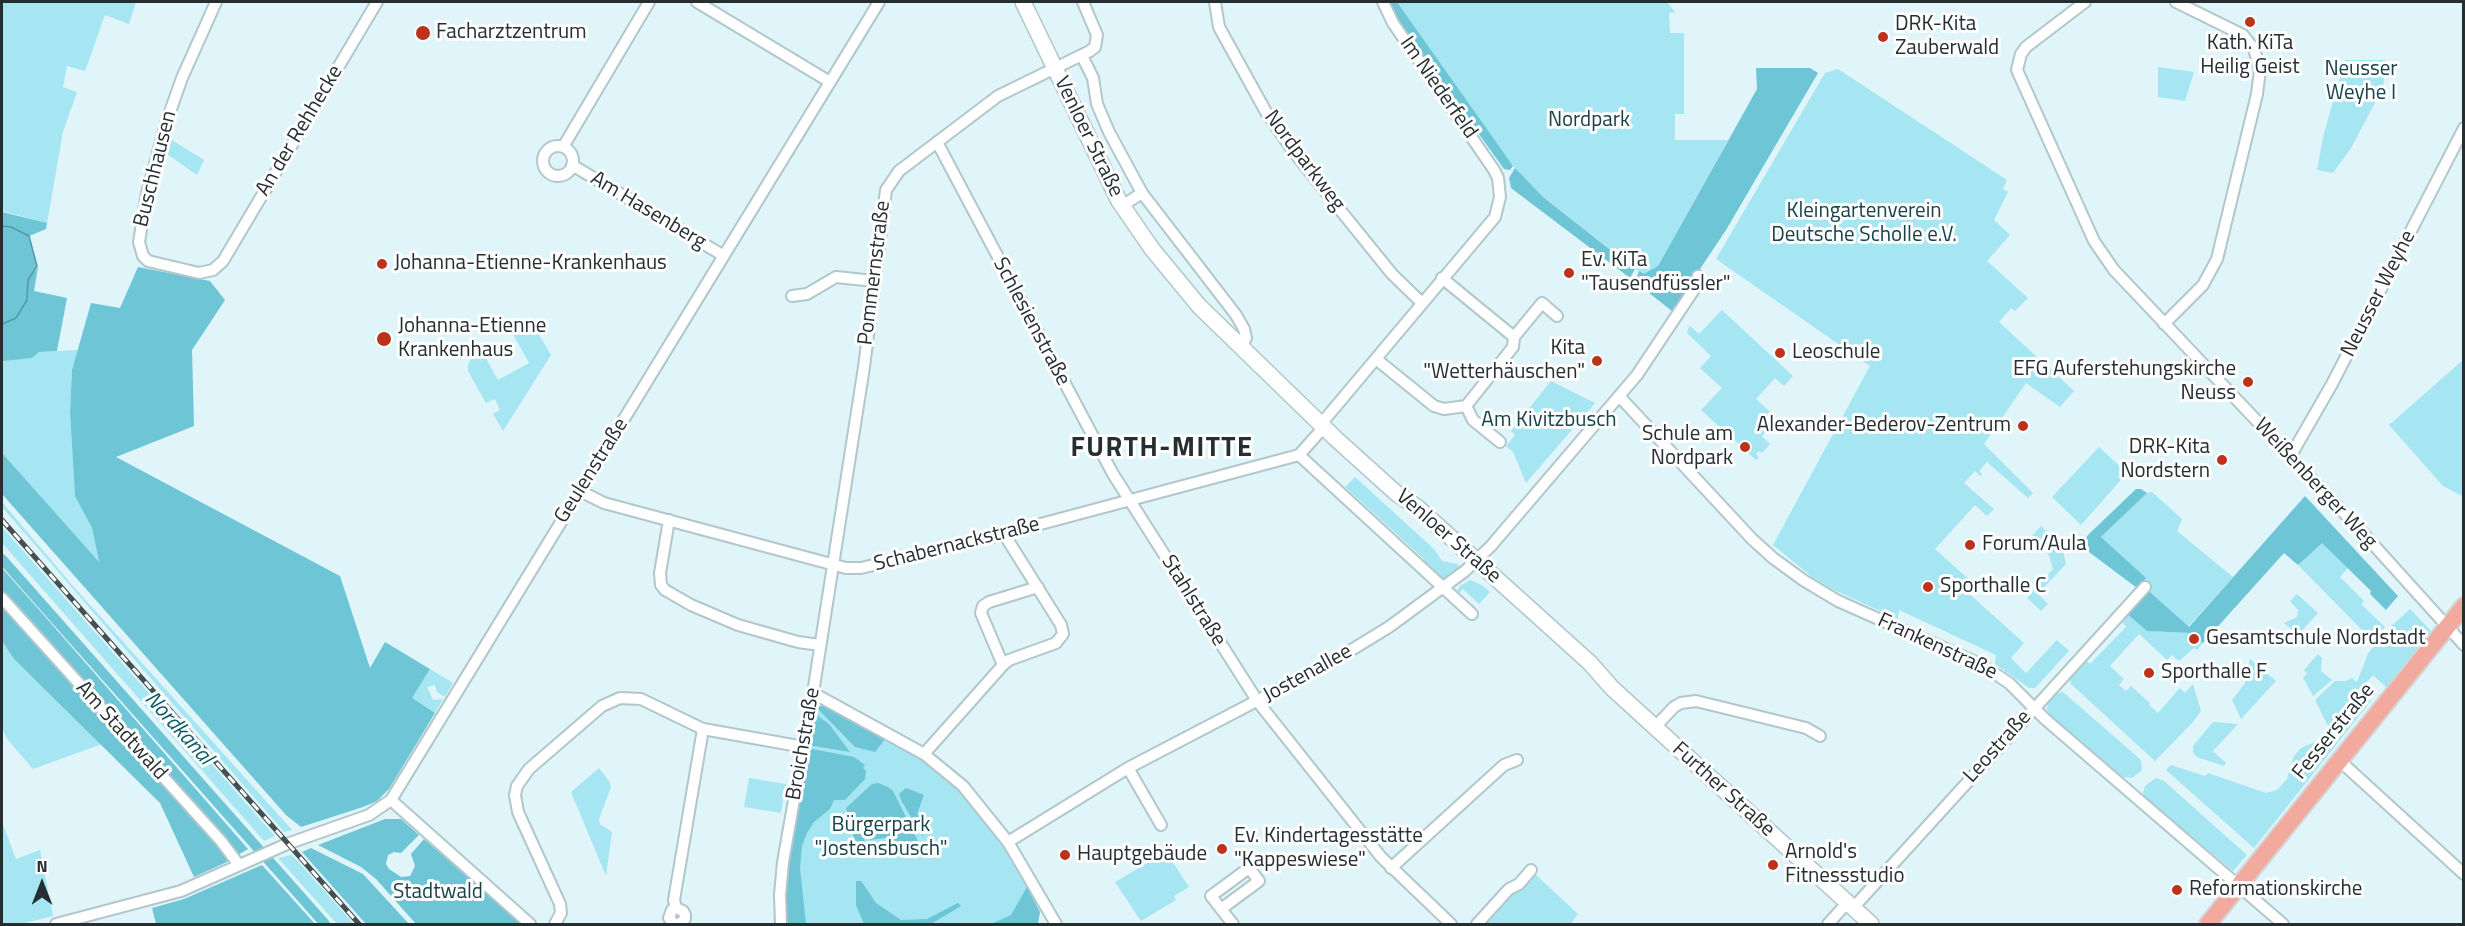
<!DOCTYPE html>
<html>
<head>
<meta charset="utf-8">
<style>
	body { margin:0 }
	#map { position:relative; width:2465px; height:926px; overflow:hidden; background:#dff5f9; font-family:"Titillium Web",sans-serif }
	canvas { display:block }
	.frame { position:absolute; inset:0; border:3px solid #262e30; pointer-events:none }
	.north { position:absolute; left:12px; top:854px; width:60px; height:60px; -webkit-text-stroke:4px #fdfefd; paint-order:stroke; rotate:0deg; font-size:16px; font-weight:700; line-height:24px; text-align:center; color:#262e30 }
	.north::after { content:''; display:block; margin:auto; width:21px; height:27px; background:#262e30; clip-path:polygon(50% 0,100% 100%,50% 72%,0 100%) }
</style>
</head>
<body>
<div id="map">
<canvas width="2465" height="926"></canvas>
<div class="frame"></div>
<div class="north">N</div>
</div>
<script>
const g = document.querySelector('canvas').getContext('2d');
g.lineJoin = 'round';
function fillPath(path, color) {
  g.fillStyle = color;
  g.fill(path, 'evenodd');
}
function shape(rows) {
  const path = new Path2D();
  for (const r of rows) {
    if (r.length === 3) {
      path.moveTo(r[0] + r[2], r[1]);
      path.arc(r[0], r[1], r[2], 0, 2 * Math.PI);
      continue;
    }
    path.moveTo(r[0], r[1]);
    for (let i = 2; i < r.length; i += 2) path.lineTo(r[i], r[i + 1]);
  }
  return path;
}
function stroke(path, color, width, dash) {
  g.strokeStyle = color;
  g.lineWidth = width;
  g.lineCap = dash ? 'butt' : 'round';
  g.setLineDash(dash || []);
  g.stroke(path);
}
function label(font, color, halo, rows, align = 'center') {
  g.font = font + ' "Titillium Web",sans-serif';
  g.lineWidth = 6;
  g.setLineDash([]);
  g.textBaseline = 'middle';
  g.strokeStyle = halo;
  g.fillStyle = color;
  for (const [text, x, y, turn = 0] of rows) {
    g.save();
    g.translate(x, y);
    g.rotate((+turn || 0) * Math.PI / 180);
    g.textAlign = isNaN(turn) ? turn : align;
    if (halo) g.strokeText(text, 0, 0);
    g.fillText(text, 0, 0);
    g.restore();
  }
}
fillPath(shape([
	[2,2,136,2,129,24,105,15,85,71,67,66,63,87,77,92,63,132,47,223,2,211],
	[1397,2,1667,2,1675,12,1669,13,1670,33,1684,33,1684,114,1675,114,1675,140,1728,140,1658,266,1644,275,1543,197,1518,172,1499,148],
	[2345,60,2386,60,2383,88,2351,148,2333,173,2317,170,2324,133],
	[2158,67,2194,72,2185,101,2158,97],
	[1838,69,2007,180,2003,189,2008,192,1994,220,2010,235,1987,261,2028,298,2015,311,2011,308,1999,322,2074,391,2060,407,2026,383,1984,444,2033,493,2028,498,1987,462,1979,471,1982,474,1980,476,1975,471,1964,483,1994,509,1987,516,1975,505,1935,549,1973,583,1966,591,2024,643,2011,658,2026,673,2057,640,2069,651,2035,688,2029,688,1995,664,1996,655,1899,610,1898,619,1834,590,1812,577,1773,545,1870,366,1716,259,1825,73],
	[170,139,204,160,197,175,167,154],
	[1722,310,1793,376,1784,386,1775,378,1756,399,1778,419,1762,436,1770,444,1762,453,1759,451,1756,454,1759,457,1756,460,1701,410,1722,388,1700,368,1711,356,1687,333,1688,329,1690,326,1699,334],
	[532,323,551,355,503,431,493,414,500,410,495,399,486,403,468,371,468,365,473,355,482,351,498,380,529,363,513,334],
	[78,350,72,370,70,412,75,495,92,528,99,563,2,453,2,360,32,358,38,352],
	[2463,360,2464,496,2462,496,2443,486,2389,425],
	[1551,381,1595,403,1526,483,1513,452,1506,446,1515,435,1511,431],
	[2099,447,2127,473,2081,525,2052,497],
	[1355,477,1434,549,1442,561,1457,564,1460,567,1459,571,1446,580,1440,580,1421,562,1424,559,1345,487],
	[2152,492,2182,519,2177,531,2233,577,2188,627,2141,583,2145,578,2101,537,2147,493],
	[2,502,73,586,292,830,284,832,2,507],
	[2041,526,2062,546,2066,564,2038,594,2048,604,2041,611,2027,598,2053,569,2049,555,2030,538],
	[2,527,275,836,264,841,2,543],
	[2322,542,2348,568,2340,577,2364,601,2361,604,2385,627,2372,640,2298,565],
	[1470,580,1482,585,1490,592,1479,604,1463,589,1457,595,1455,594,1460,586],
	[2297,594,2318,613,2298,635,2284,623,2297,617,2298,610,2290,601],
	[2410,609,2431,631,2389,690,2373,675,2360,690,2371,701,2254,848,2166,770,2171,765,2205,776,2208,773,2266,793,2277,790,2287,779,2294,756,2301,748,2317,741,2328,726,2315,700,2335,681,2346,681,2352,678,2357,682,2368,654,2385,632],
	[2127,614,2147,631,2192,633,2203,643,2197,650,2194,648,2179,661,2172,655,2167,660,2139,634,2110,666,2124,679,2119,685,2126,691,2131,686,2150,703,2149,705,2158,713,2180,688,2185,693,2193,684,2201,711,2193,722,2155,761,2071,684,2070,679,2072,672,2083,658,2090,664,2126,627,2121,621],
	[2,641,14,659,102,744,33,769,7,739,2,728],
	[2318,654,2322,658,2321,671,2332,680,2313,696,2303,678,2307,673,2304,670],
	[2250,659,2276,681,2241,719,2232,700,2245,683],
	[430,669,453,683,445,697,437,692,435,685,427,687,433,700,443,699,435,713,411,699],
	[2063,692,2141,760,2142,770,2132,778,2123,777,2052,718,2047,710,2048,701,2055,694],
	[820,706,825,706,893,741,920,758,959,791,975,808,1006,850,1040,912,1038,923,786,924,787,863,815,709],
	[2213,722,2238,724,2213,751,2226,763,2224,766,2197,757,2193,752,2193,746],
	[599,768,609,781,611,787,599,819,600,824,612,832,606,876,571,792],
	[749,778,786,784,781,813,744,807],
	[2156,778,2164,781,2247,855,2233,871,2145,797,2143,793,2145,786],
	[2,822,16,859,40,850,53,916,21,924,2,924],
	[1166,852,1189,887,1174,896,1176,900,1141,921,1115,882],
	[292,855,354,924,337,924,278,858],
	[1534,873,1578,914,1571,924,1481,924,1513,889]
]), '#a5e6f2');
fillPath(shape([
	[1388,2,1397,2,1513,166,1510,170,1504,169,1397,20],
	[1756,68,1810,68,1818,73,1726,230,1672,311,1635,282,1639,271,1644,274,1658,266,1757,89],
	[1515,168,1543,197,1635,269,1630,278,1511,188,1509,178],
	[2,212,47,223,46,229,29,236,11,227,2,226],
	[38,267,34,291,67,298,57,351,39,352,32,358,3,361,2,360,2,324,16,318,27,300,28,280],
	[138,267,210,281,225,300,192,350,194,426,116,457,340,576,370,668,385,642,430,669,412,698,435,713,389,789,377,801,363,807,301,827,286,815,2,494,2,453,99,562,92,528,75,496,70,412,72,370,91,303,120,308],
	[2136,489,2141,489,2147,493,2101,537,2146,578,2137,588,2081,546,2088,535],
	[2305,496,2398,596,2386,610,2370,594,2371,591,2322,543,2298,565,2284,553,2203,643,2191,633,2147,631,2127,614,2149,591,2189,627],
	[2,568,42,613,248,849,238,855,2,596],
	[2,603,228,856,227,862,194,877,160,803,14,659,2,641],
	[820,706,825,706,886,738,875,752,855,747,817,708],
	[814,713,829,724,850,752,808,745],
	[807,748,854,757,865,765,863,768,866,771,865,779,845,800,834,800,830,809,814,822,807,833,802,846,800,868,806,924,786,924,784,894,787,863],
	[878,783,888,787,893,791,919,843,912,845,886,838,870,840,868,837,864,839,865,842,856,845,846,808,872,784],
	[906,788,924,795,917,814,923,819,921,831,925,840,902,802,899,794],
	[385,819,401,819,419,835,401,853,394,852,388,855,386,864,389,869,401,877,410,876,415,866,411,854,424,839,521,924,416,924,376,879,361,867,318,845],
	[311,848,363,874,409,924,366,924,302,852],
	[262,865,315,924,156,924,152,908,184,899],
	[856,881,861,881,876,903,901,920,927,919,958,903,961,906,931,924,864,924,856,905],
	[1027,887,1040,912,1038,923,991,924,1011,915]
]), '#6ec5d5');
const water = shape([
	[2,226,11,227,29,236,37,266,28,280,27,300,16,318,2,324,2,226]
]);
fillPath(water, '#6dc5d5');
stroke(water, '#5898a4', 1.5);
stroke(shape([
	[2,559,325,924]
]), '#6dc5d5', 10);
const street = shape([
	[216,2,182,78,166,123,147,193,139,242,143,256,148,261,199,273,213,270,223,261,377,2],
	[697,2,830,82],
	[1215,2,1219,27,1266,112,1293,151,1341,211,1392,274,1422,303],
	[2085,2,2026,47,2021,54,2017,70,2094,241,2114,270,2362,532,2464,645],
	[1082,56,1093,78,1097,104,1109,132,1142,193,1122,206],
	[937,142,1113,474,1258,702,1381,857,1451,924],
	[558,161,15],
	[563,147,649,2],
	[572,165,724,256],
	[1142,193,1236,315,1244,329,1246,338,1242,347],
	[1442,278,1514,337],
	[792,296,807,294,836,277,874,281],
	[2164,324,2203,285,2217,259,2257,94,2260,70,2254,49,2243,35,2176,2],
	[1376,359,1434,406,1444,409,1466,406,1513,347,1514,337,1542,303,1557,316],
	[1619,396,1752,539,1773,558,1803,580,1838,601,1982,665,2009,683,2045,719,2283,924],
	[1466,406,1473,420,1500,442],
	[1321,424,1495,217,1500,197,1498,178,1494,170,1393,23,1383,2],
	[1299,455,1472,614],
	[2290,457,2332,384,2464,128],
	[580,491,604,503,846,568,861,568,992,537,1299,455,1324,427],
	[669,520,660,573,661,585,665,590,691,605,738,625,798,642,820,645],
	[2,598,221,841,239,865],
	[1003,665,981,613,983,606,989,602,1038,587],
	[813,693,924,754,963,786,1008,842,1056,924],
	[1655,727,1674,707,1681,703,1696,701,1806,728,1820,736],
	[924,754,1003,665,1009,660,1056,643,1063,634,1061,625,1004,534],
	[2340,761,2464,874],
	[1128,768,1161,825],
	[391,800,530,924],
	[1008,842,1128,768,1335,660,1389,627,1465,571,1491,546,1637,375,1697,285,1698,276],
	[1391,868,1504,765,1517,760],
	[676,908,674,900,703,729],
	[1853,908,2145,587],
	[1221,909,1259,881,1249,868,1211,896,1221,909,1233,924],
	[56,924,181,891,287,844,369,815,391,800,879,2],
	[555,924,561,913,560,904,518,812,515,795,517,786,529,769,602,706,620,698,641,699,703,729,804,747],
	[674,924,669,918,672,910,676,908,683,911,685,915,685,919,679,924],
	[781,924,780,895,783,862,813,693,864,367,886,190,899,171,998,96,1090,51,1095,47,1097,35,1083,2],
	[1477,924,1509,889,1519,884,1531,870],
	[1828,924,1847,903]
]);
const secondary = shape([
	[1023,2,1119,201,1152,249,1199,306,1335,438,1396,493,1418,508,1590,663,1612,688,1871,924]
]);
const primary = shape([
	[2208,924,2464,606]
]);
stroke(street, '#b2c7cb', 14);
stroke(secondary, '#b2c7cb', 18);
stroke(primary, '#d4d5d6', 20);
stroke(street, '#fff', 10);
stroke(secondary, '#fff', 15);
stroke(primary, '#f1aa9d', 16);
const rail = shape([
	[2,520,359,924]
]);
stroke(rail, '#454f51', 5);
stroke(rail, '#fdfefd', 3, [9]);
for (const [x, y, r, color] of [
	[2250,22,6,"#bd321b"],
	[423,33,8,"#bd321b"],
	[1883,37,6,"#bd321b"],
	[382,264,6,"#bd321b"],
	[1569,273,6,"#bd321b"],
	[384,339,8,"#bd321b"],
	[1780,353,6,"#bd321b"],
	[1597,361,6,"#bd321b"],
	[2248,382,6,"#bd321b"],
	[2023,426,6,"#bd321b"],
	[1745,447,6,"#bd321b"],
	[2222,460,6,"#bd321b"],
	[1970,545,6,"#bd321b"],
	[1928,587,6,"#bd321b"],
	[2194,639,6,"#bd321b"],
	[2149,673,6,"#bd321b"],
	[1222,849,6,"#bd321b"],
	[1065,855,6,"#bd321b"],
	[1773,865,6,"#bd321b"],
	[2177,890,6,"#bd321b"]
]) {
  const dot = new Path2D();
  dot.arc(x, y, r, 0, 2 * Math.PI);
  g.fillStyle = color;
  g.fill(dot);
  stroke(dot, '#fdfefd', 2);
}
label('21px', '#262e30', '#fdfefd', [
	["DRK-Kita",1895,25],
	["Zauberwald",1895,49],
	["Facharztzentrum",436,33],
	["Kath. KiTa",2250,44,"center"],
	["Heilig Geist",2250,68,"center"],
	["Ev. KiTa",1581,261],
	["\"Tausendfüssler\"",1581,285],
	["Johanna-Etienne-Krankenhaus",394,264],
	["Johanna-Etienne",398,327],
	["Krankenhaus",398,351],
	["Kita",1585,349,"right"],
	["\"Wetterhäuschen\"",1585,373,"right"],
	["Leoschule",1792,353],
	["EFG Auferstehungskirche",2236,370,"right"],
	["Neuss",2236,394,"right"],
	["Alexander-Bederov-Zentrum",2011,426,"right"],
	["Schule am",1733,435,"right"],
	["Nordpark",1733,459,"right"],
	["DRK-Kita",2210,448,"right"],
	["Nordstern",2210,472,"right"],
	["Forum/Aula",1982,545],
	["Sporthalle C",1940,587],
	["Gesamtschule Nordstadt",2206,639],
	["Sporthalle F",2161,673],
	["Ev. Kindertagesstätte",1234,837],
	["\"Kappeswiese\"",1234,861],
	["Arnold's",1785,853],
	["Fitnessstudio",1785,877],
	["Hauptgebäude",1077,855],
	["Reformationskirche",2189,890]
], 'left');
label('21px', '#194249', '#fdfefd', [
	["Neusser",2361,70],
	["Weyhe I",2361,94],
	["Nordpark",1589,121],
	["Kleingartenverein",1864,212],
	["Deutsche Scholle e.V.",1864,236],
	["Am Kivitzbusch",1549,421],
	["Bürgerpark",881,826],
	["\"Jostensbusch\"",881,850],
	["Stadtwald",438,893]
]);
label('21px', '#262e30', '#fdfefd', [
	["Im Niederfeld",1438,88,55],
	["An der Rehhecke",300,131,-59],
	["Venloer Straße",1088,137,64],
	["Nordparkweg",1304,161,53],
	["Buschhausen",156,169,-76],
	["Am Hasenberg",648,211,31],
	["Pommernstraße",875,273,-83],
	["Neusser Weyhe",2379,294,-63],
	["Schlesienstraße",1031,322,62],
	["Geulenstraße",592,471,-58],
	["Weißenberger Weg",2315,484,47],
	["Venloer Straße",1448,537,41],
	["Schabernackstraße",957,545,-14],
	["Stahlstraße",1193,601,58],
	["Frankenstraße",1937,647,25],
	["Jostenallee",1308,674,-29],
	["Am Stadtwald",121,731,48],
	["Fesserstraße",2334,732,-51],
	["Broichstraße",804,744,-80],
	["Leostraße",1998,747,-48],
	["Further Straße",1723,790,42]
]);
label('italic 22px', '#0c5a65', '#fdfefd', [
	["Nordkanal",178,729,48]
]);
g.letterSpacing = '1.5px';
label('bold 27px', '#262e30', '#fdfefd', [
	["FURTH-MITTE",1162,449]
]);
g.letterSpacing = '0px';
</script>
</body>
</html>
